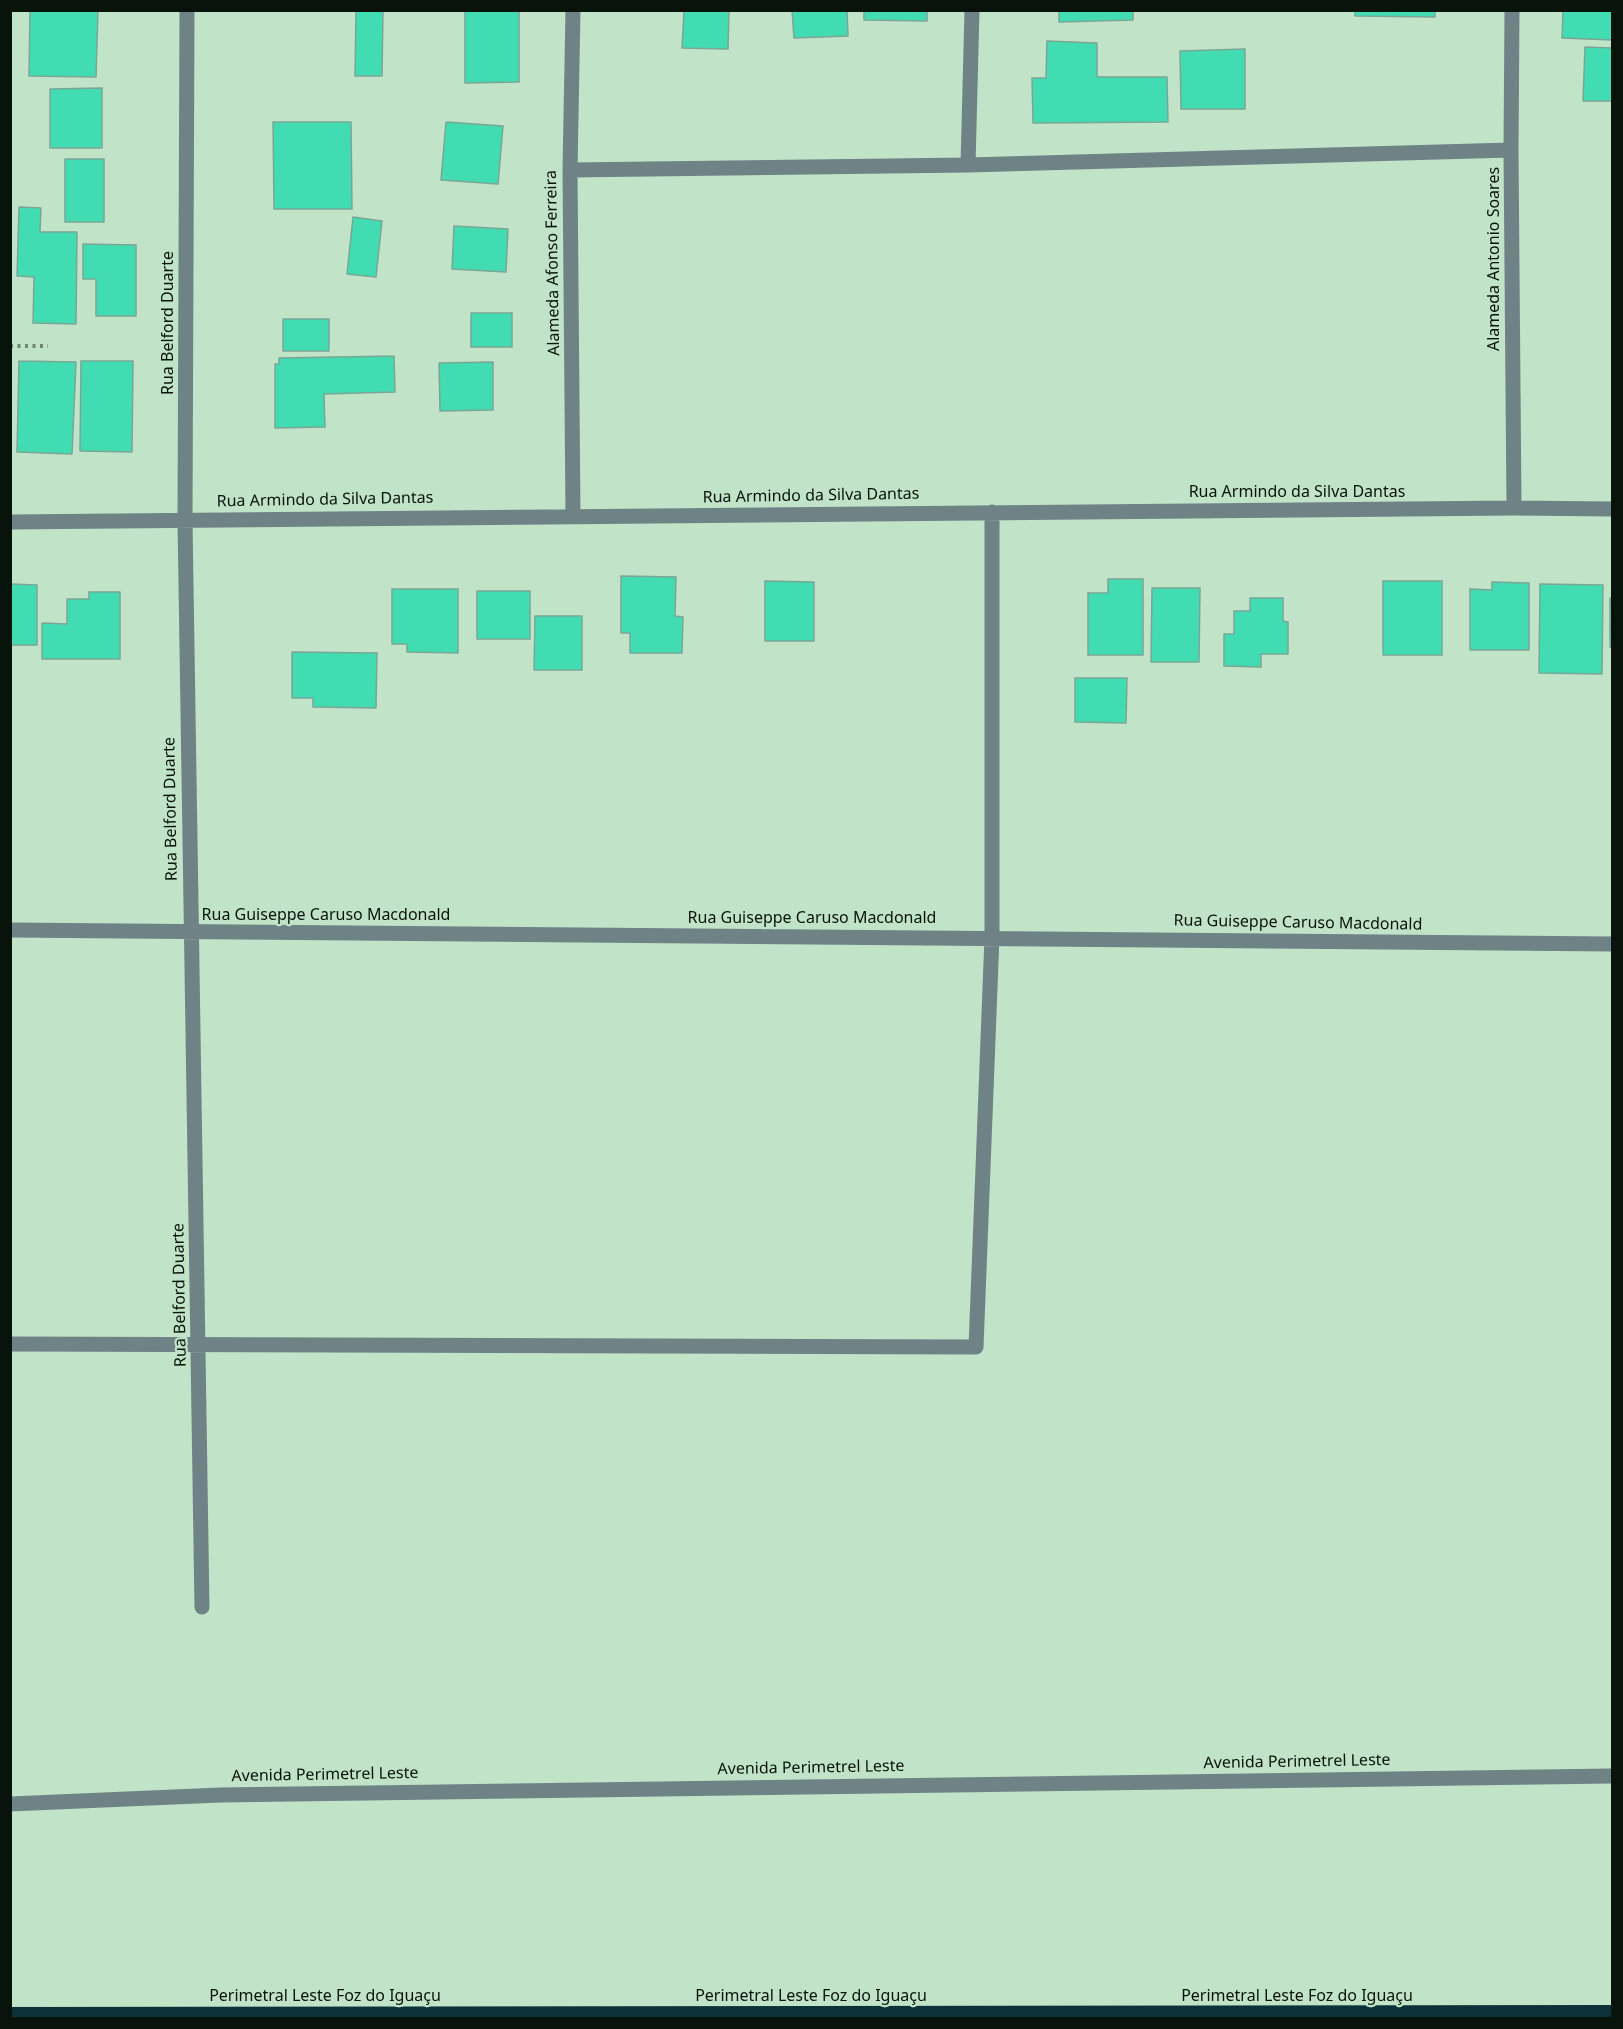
<!DOCTYPE html>
<html>
<head>
<meta charset="utf-8">
<style>
	body { margin:0 }
	#map { position:relative; width:1623px; height:2029px; overflow:hidden; background:#c1e3c7; font-family:"Noto Sans",sans-serif }
	canvas { display:block }
	.frame { position:absolute; inset:0; border:12px solid #08140b; pointer-events:none }
</style>
</head>
<body>
<div id="map">
<canvas width="1623" height="2029"></canvas>
<div class="frame"></div>
</div>
<script>
const g = document.querySelector('canvas').getContext('2d');
g.lineJoin = 'round';
function fillPath(path, color) {
  g.fillStyle = color;
  g.fill(path, 'evenodd');
}
function shape(rows) {
  const path = new Path2D();
  for (const r of rows) {
    path.moveTo(r[0], r[1]);
    for (let i = 2; i < r.length; i += 2) path.lineTo(r[i], r[i + 1]);
  }
  return path;
}
function stroke(path, color, width, dash) {
  g.strokeStyle = color;
  g.lineWidth = width;
  g.lineCap = dash ? 'butt' : 'round';
  g.setLineDash(dash || []);
  g.stroke(path);
}
function label(font, color, halo, rows, align = 'center') {
  g.font = font + ' "Noto Sans",sans-serif';
  g.lineWidth = 4.5;
  g.setLineDash([]);
  g.textBaseline = 'middle';
  g.strokeStyle = halo;
  g.fillStyle = color;
  for (const [text, x, y, turn = 0] of rows) {
    g.save();
    g.translate(x, y);
    g.rotate((+turn || 0) * Math.PI / 180);
    g.textAlign = isNaN(turn) ? turn : align;
    if (halo) g.strokeText(text, 0, 0);
    g.fillText(text, 0, 0);
    g.restore();
  }
}
const building = shape([
	[30,10,98,10,96,77,29,76,30,10],
	[356,10,383,11,382,76,355,76,356,10],
	[465,10,519,10,519,82,465,83,465,10],
	[684,10,729,10,728,49,682,48,684,10],
	[792,10,847,10,848,36,794,38,792,10],
	[864,10,927,10,927,21,864,20,864,10],
	[1059,10,1133,10,1133,20,1059,22,1059,10],
	[1355,10,1435,10,1435,17,1355,16,1355,10],
	[1563,10,1612,10,1612,40,1562,38,1563,10],
	[1047,41,1097,43,1097,77,1167,77,1168,122,1033,123,1032,78,1046,78,1047,41],
	[1585,47,1612,48,1612,101,1583,101,1585,47],
	[1245,49,1245,109,1181,109,1180,51,1245,49],
	[102,88,102,148,50,148,50,89,102,88],
	[273,122,351,122,352,209,274,209,273,122],
	[446,122,503,126,498,184,441,180,446,122],
	[65,159,104,159,104,222,65,222,65,159],
	[19,207,41,208,40,232,77,232,76,324,33,323,34,277,17,276,19,207],
	[353,217,382,221,376,277,347,274,353,217],
	[454,226,508,229,506,272,452,269,454,226],
	[83,244,136,245,136,316,96,316,96,279,83,279,83,244],
	[471,313,512,313,512,347,471,347,471,313],
	[283,319,329,319,329,351,283,351,283,319],
	[394,356,395,392,324,394,325,427,275,428,275,364,279,364,279,358,394,356],
	[19,361,76,362,72,454,17,452,19,361],
	[81,361,133,361,132,452,80,451,81,361],
	[493,362,493,410,440,411,439,363,493,362],
	[621,576,676,577,675,616,683,617,682,653,630,653,630,633,621,633,621,576],
	[1108,579,1143,579,1143,655,1088,655,1088,593,1108,593,1108,579],
	[765,581,814,582,814,641,765,641,765,581],
	[1383,581,1442,581,1442,655,1383,655,1383,581],
	[1492,582,1529,583,1529,650,1470,650,1470,589,1492,590,1492,582],
	[10,584,37,585,37,645,10,645,10,584],
	[1540,584,1603,585,1602,674,1539,673,1540,584],
	[1152,588,1200,588,1199,662,1151,662,1152,588],
	[392,589,458,589,458,653,407,652,407,644,392,644,392,589],
	[477,591,530,591,530,639,477,639,477,591],
	[89,592,120,592,120,659,42,659,42,623,67,624,67,599,89,599,89,592],
	[1250,598,1283,598,1283,621,1288,622,1288,654,1261,654,1261,667,1224,666,1224,634,1234,634,1234,611,1250,611,1250,598],
	[1610,598,1612,598,1612,647,1610,647,1610,598],
	[535,616,582,616,582,670,534,670,535,616],
	[292,652,377,653,376,708,313,707,313,698,292,698,292,652],
	[1075,678,1127,678,1126,723,1075,722,1075,678]
]);
fillPath(building, '#41dcb1');
stroke(building, '#7aa696', 1.5);
stroke(shape([
	[10,346,48,346]
]), '#6e8672', 4, [3, 4.5]);
stroke(shape([
	[187,10,185,520,202,1607],
	[573,10,570,170,573,516],
	[1512,10,1511,150,1514,508],
	[968,165,972,10],
	[570,170,968,165,1511,150],
	[10,522,1514,508,1612,509],
	[10,930,1612,944],
	[10,1344,976,1347,992,937,992,512]
]), '#6f8387', 15);
stroke(shape([
	[10,1804,220,1795,1612,1776]
]), '#6f8387', 15);
stroke(shape([
	[10,2015,1612,2013]
]), '#0b3238', 16);
label('16px', '#08140b', '#c1e3c7', [
	["Alameda Antonio Soares",1494,259,-90],
	["Alameda Afonso Ferreira",553,263,-91],
	["Rua Belford Duarte",168,323,-90],
	["Rua Armindo da Silva Dantas",1297,492],
	["Rua Armindo da Silva Dantas",811,496,-1],
	["Rua Armindo da Silva Dantas",325,500,-1],
	["Rua Belford Duarte",171,809,-91],
	["Rua Guiseppe Caruso Macdonald",326,915],
	["Rua Guiseppe Caruso Macdonald",812,918],
	["Rua Guiseppe Caruso Macdonald",1298,923,1],
	["Rua Belford Duarte",180,1295,-91],
	["Avenida Perimetrel Leste",1297,1762,-1],
	["Avenida Perimetrel Leste",811,1768,-1],
	["Avenida Perimetrel Leste",325,1775,-1],
	["Perimetral Leste Foz do Iguaçu",325,1996],
	["Perimetral Leste Foz do Iguaçu",811,1996],
	["Perimetral Leste Foz do Iguaçu",1297,1996]
]);
</script>
</body>
</html>
